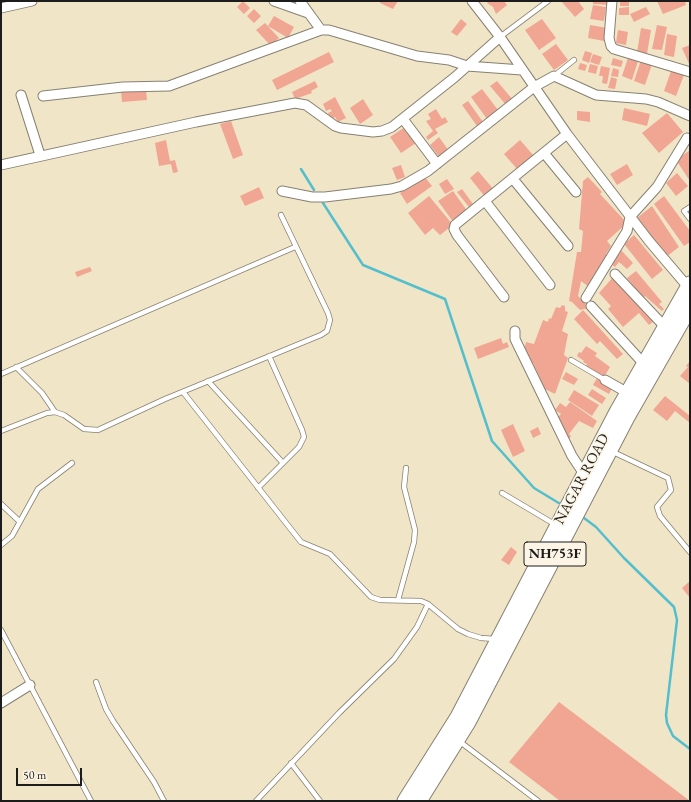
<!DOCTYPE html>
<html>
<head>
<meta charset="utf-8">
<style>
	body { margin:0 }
	#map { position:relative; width:691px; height:802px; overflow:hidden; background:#f1e5c8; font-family:"EB Garamond",serif }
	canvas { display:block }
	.frame { position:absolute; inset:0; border:2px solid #1c1c1c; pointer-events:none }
	.scale { position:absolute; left:16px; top:768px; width:66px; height:18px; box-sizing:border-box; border:2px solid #1c1c1c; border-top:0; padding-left:5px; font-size:12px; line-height:14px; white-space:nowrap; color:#1c1c1c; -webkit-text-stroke:3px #fcf5e5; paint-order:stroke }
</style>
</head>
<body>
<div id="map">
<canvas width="691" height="802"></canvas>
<div class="frame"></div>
<div class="scale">50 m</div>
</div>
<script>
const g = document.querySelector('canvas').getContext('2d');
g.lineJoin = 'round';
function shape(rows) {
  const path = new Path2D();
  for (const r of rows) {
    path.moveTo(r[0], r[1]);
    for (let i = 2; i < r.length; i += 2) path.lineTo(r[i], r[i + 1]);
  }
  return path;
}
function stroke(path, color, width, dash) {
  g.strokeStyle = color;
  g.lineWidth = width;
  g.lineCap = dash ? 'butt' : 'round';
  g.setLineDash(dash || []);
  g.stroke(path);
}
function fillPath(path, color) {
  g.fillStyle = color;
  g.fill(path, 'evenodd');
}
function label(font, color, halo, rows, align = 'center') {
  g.font = font + ' "EB Garamond",serif';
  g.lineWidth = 3.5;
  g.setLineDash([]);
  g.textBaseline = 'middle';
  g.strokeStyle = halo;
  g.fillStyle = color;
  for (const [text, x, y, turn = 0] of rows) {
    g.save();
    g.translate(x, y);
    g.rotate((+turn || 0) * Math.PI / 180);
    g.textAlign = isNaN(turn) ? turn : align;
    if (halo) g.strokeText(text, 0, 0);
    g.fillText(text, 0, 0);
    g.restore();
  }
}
stroke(shape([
	[301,169,314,190],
	[323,203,363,265,445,299,492,441,534,488,562,505],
	[584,518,596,527,624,558,674,607,677,620,666,715,667,723,673,736,690,749]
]), '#53bfcc', 2.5);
fillPath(shape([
	[243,1,250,8,244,14,237,7],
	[381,1,398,1,393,9,380,3],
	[489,1,504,1,507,5,496,14,493,7,487,3],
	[561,1,578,1,584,9,575,17],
	[593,1,609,1,609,5,593,4],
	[620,1,629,1,629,6,620,6],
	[657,1,685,1,686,5,663,14],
	[593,5,606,7,604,21,590,19],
	[629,7,629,15,619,15,619,8],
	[646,7,650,14,634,22,630,14],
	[254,9,261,16,254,23,247,16],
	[274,16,294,27,288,38,268,26],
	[461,19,467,24,457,36,451,32],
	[542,19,556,38,539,50,525,30],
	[265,23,279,38,271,46,256,30],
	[590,25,607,28,604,41,588,38],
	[657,25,667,27,662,50,652,49],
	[641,28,651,30,647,54,637,52],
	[618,30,628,32,626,45,616,43],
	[667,34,677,36,674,57,664,55],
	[556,44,568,60,554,70,542,54],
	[690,45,690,66,682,48],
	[585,51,592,53,589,63,582,60],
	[329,52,334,62,277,90,272,80],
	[593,54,602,57,599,65,590,62],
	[629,55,639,58,632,80,622,76],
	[613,58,623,61,621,67,611,65],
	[641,60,652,64,645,85,634,81],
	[580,63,587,65,585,71,578,69],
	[590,64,598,66,596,74,588,72],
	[601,66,610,68,607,84,602,83,603,76,599,76],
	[613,68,619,70,618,77,611,76],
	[671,71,684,75,676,96,664,91],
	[611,77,617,79,615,89,608,88],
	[315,81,318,87,311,91,312,93,295,99,292,92],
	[497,81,513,100,506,105,490,86],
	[146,89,147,100,122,102,121,91],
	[482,89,498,110,487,119,471,97],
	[335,97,346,118,338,122,335,117,331,119,328,113,332,111,330,109,326,111,323,104],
	[363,99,373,115,360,124,350,108],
	[468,101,483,122,477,126,462,105],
	[624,108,650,114,647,126,622,120],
	[436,109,442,119,445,117,448,122,435,129,438,133,428,140,426,137,433,131,426,121,431,119,428,114],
	[577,111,590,112,590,122,577,120],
	[667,113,683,132,659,153,642,133],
	[231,121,243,155,233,159,220,124],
	[405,127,416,143,401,153,390,137],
	[439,137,449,151,440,158,430,145],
	[166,140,170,161,175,160,178,172,173,173,171,164,159,166,155,143],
	[520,140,534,156,517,169,504,154],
	[690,150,690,181,676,160],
	[627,164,633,175,617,185,610,174],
	[401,165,405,177,397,180,392,168],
	[478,171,495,191,486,198,470,178],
	[677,173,688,186,676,196,666,183],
	[424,176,432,186,407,204,400,193],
	[588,177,602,192,600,194,627,223,607,241,611,246,606,254,608,254,589,287,581,281,578,296,589,308,580,310,572,302,569,301,577,252,581,252,583,231,579,229,583,181],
	[447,179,454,189,445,194,439,184],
	[259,187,264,198,245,206,240,196],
	[462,189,473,204,469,207,457,192],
	[453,191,468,212,454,223,438,201],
	[429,196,453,225,440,235,433,228,425,235,408,213],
	[664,196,690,231,690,242,684,246,654,204],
	[652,206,679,247,666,257,637,218],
	[634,235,663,270,652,279,624,244],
	[621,250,633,263,627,269,619,262,615,267,611,264],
	[90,267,92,271,77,277,75,272],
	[636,271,662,302,659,304,664,309,662,311,645,296,643,298,627,278],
	[614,276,654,321,649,325,639,313,623,327,608,309,611,306,599,293],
	[562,305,565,306,565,311,568,312,562,331,568,334,564,355,568,358,555,394,545,389,533,363,529,361,530,357,524,350,526,342,534,344,543,320,548,322,549,318,551,319,556,307,560,308],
	[583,310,623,354,617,359,600,341,597,344,574,319],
	[501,338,503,344,507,342,509,347,478,359,474,348],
	[586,346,597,353,595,356,610,367,604,377,586,366,587,364,583,362,584,361,577,356,579,352,581,353],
	[690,361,690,384,680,376,688,367,686,366],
	[566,372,578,379,574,385,562,379],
	[597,378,612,388,609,394,593,385],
	[592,389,606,398,602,404,588,395],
	[574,390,599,405,592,416,568,400],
	[665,396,690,416,690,423,675,411,667,421,653,410],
	[570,402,597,421,593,428,579,421,569,434,571,436,569,439,557,418,561,414,555,410,560,403,566,407],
	[513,424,525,451,513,457,501,430],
	[538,427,541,434,533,438,530,431],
	[511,547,517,552,509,565,501,560],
	[690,581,690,598,682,588],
	[559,702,690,801,560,801,509,762]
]), '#f0a693');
const service = shape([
	[500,37,548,1],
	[554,76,574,60],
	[690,207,684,211,690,219],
	[571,360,605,380],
	[16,367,42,393,55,412],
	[1,374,295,247],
	[208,381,283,463],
	[183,392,301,542,330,554,371,597,380,600,421,601,428,604,458,629,468,634,481,638,495,639],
	[1,431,47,413,55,412,64,415,84,429,98,430,165,399,321,335,327,331,330,320,328,313,281,215],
	[611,451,668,478,671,490,657,507,660,516,690,552],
	[258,488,299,447,304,437,302,430,269,356],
	[502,493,556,525],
	[1,504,19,521],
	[1,545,12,536,38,489,72,463],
	[398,600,414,542,415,530,404,487,406,468],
	[1,630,91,801],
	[96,682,106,709,113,721,154,782,164,801],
	[459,741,538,801],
	[291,763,320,801],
	[256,801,339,713,394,659,417,627,428,604]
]);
const minor = shape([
	[274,1,308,13],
	[300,1,321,30],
	[472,1,500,37,567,134,649,241,688,287],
	[612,1,609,38,611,46,614,49,690,72],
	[1,8,32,1],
	[21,95,40,155],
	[43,96,123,87,169,86,321,30,329,30,417,56,449,60,467,66,522,70],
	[403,119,437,164],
	[544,153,576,192],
	[1,165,196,122,295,103,306,105,335,126,341,128,373,132,382,131,392,127,455,77,500,37],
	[513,179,568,246],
	[282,191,312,197,325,197,391,189,402,186,428,171,534,87,554,76,596,95,646,99,658,102,690,116],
	[485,201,550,285],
	[615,274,665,327],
	[504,297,457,235,454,229,455,225,567,134],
	[586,298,627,231,630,217,657,187,687,138],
	[591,306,644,364],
	[515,331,515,339,572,456,584,474],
	[605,380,628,393],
	[1,703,30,685]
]);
const trunk = shape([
	[405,801,458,717,617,412,690,284],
	[419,801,468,722,627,417,690,307]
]);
stroke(service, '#868072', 6);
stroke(minor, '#868072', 11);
stroke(trunk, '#868072', 17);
stroke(service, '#fff', 4.5);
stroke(minor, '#fff', 9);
stroke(trunk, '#fff', 15);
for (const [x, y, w] of [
	[555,554,62]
]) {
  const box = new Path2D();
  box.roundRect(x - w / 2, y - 12, w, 24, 3);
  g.fillStyle = '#fcf5e5';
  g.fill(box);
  stroke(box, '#1c1c1c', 1);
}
label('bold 14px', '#1c1c1c', null, [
	["NH753F",555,554]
]);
label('15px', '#1c1c1c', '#fcf5e5', [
	["NAGAR ROAD",582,479,-62]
]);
</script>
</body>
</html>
